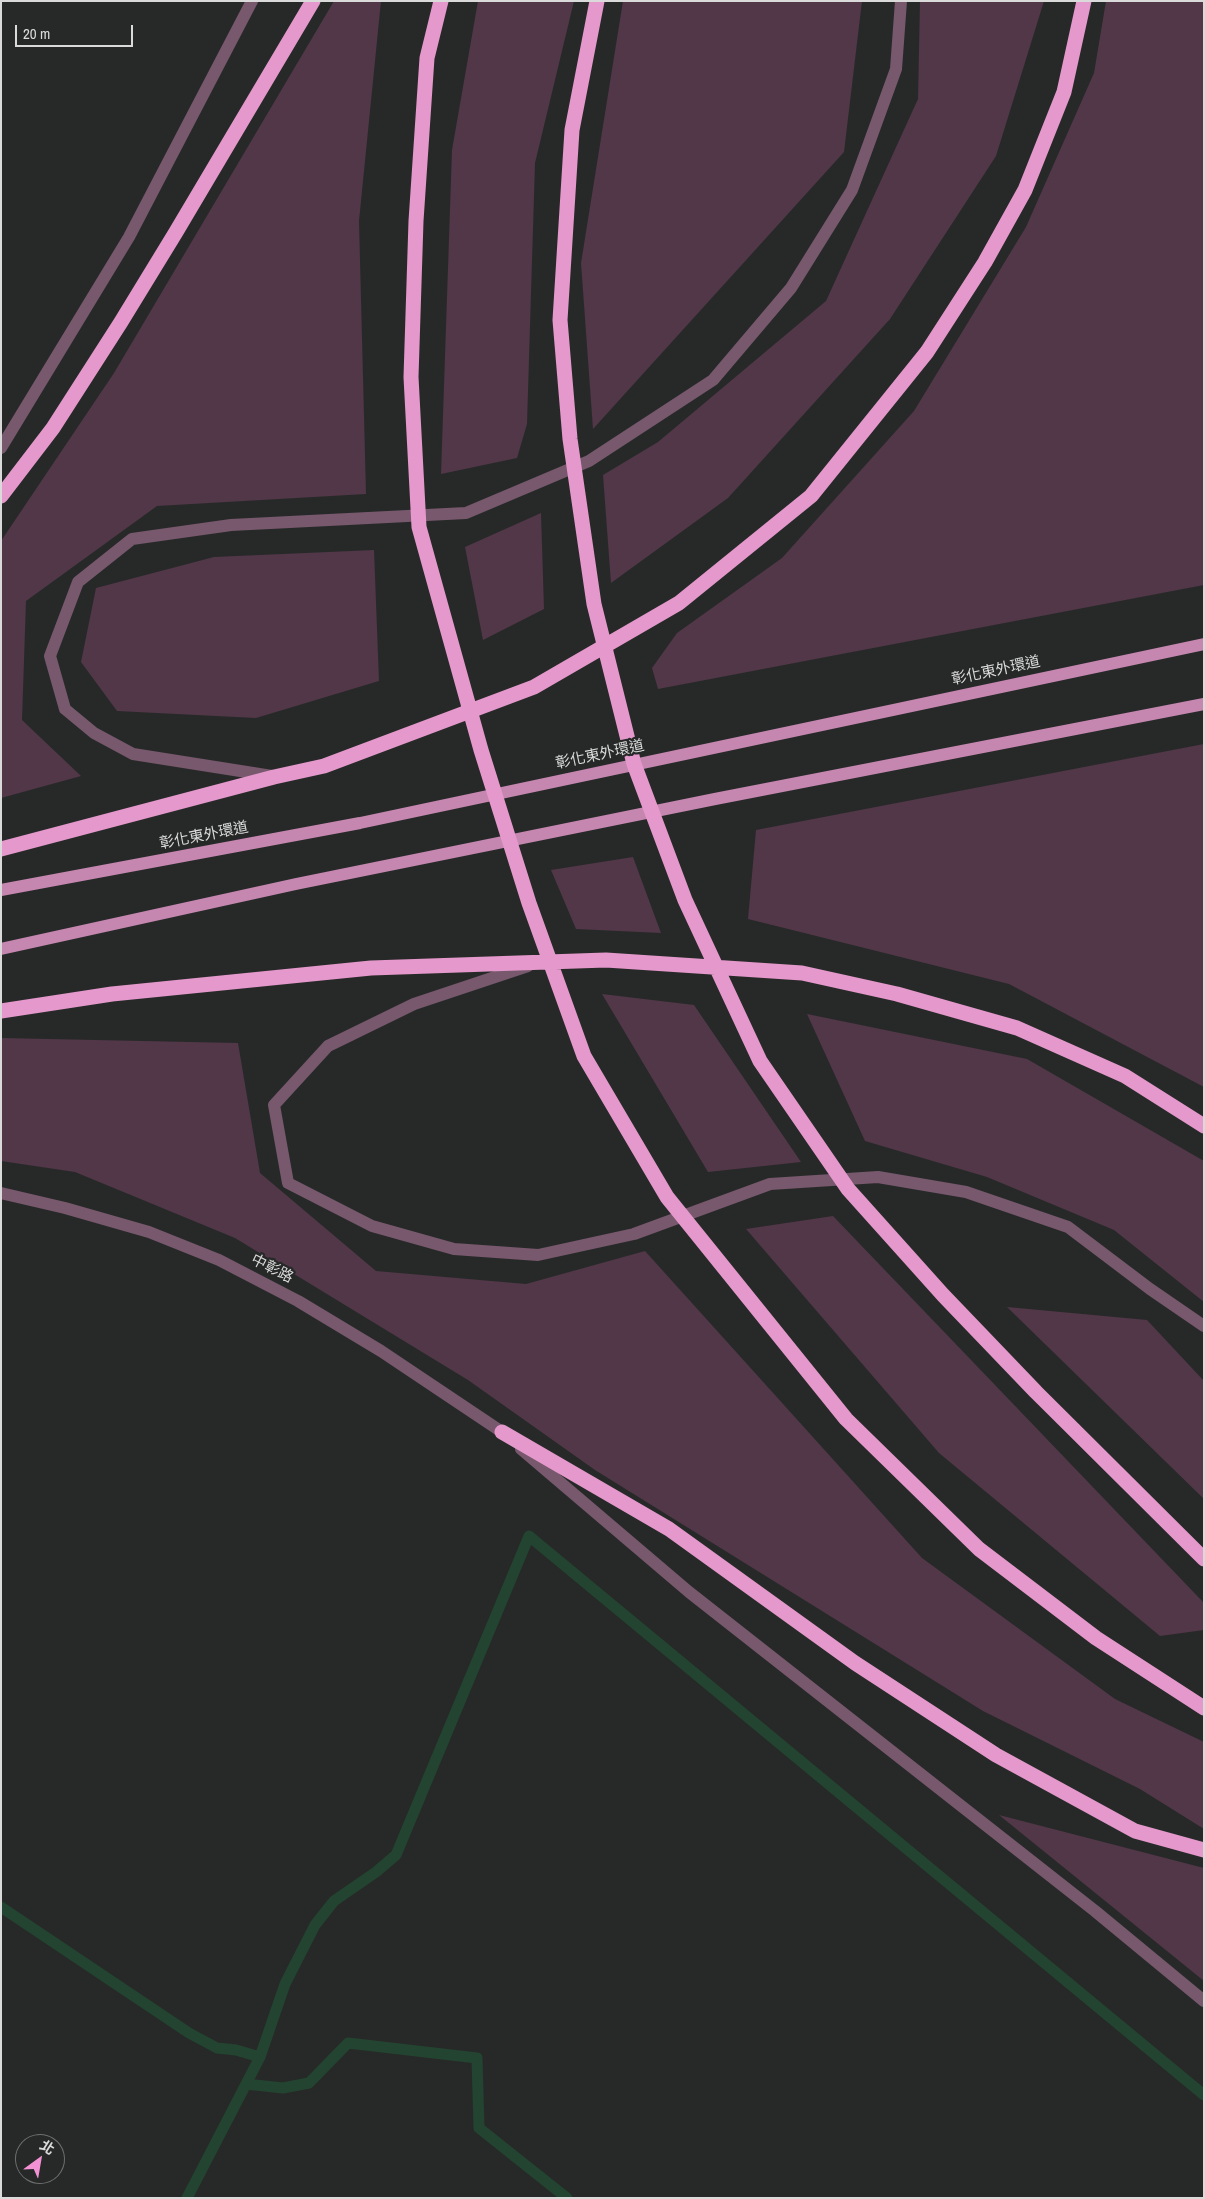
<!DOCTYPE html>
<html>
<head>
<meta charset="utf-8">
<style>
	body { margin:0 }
	#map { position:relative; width:1205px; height:2199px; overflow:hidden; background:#272928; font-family:"Archivo Narrow","Noto Sans TC",sans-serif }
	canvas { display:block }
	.frame { position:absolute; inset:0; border:2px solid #d9dad9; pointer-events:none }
	.north { position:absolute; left:15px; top:2134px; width:50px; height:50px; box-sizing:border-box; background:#272928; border:1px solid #6e706f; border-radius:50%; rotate:32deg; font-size:14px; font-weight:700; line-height:20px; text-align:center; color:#d9dad9 }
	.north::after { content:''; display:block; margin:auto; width:18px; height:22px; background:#f391d5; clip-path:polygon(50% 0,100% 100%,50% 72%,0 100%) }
	.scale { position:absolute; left:15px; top:25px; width:118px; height:22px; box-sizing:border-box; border:2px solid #d9dad9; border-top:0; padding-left:6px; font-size:15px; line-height:18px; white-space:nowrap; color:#d9dad9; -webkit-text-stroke:4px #272928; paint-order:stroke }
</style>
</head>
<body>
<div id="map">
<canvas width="1205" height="2199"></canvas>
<div class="frame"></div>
<div class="north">北</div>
<div class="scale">20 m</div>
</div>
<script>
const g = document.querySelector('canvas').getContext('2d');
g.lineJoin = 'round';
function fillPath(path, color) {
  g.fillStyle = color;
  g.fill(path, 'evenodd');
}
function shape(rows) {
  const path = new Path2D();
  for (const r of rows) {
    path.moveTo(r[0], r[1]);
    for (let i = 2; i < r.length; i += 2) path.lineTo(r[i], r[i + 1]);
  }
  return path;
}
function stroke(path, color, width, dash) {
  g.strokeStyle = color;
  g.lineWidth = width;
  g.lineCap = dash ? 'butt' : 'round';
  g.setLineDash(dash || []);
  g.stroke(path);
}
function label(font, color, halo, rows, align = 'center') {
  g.font = font + ' "Archivo Narrow","Noto Sans TC",sans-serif';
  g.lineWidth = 4.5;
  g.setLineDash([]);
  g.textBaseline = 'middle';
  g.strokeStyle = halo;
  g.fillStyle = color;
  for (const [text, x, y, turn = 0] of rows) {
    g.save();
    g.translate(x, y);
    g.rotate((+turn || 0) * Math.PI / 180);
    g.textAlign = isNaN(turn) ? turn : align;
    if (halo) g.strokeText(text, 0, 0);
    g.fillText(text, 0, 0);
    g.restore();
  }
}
fillPath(shape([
	[334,1,381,1,359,221,366,494,157,506,26,601,22,720,81,776,1,798,1,541,114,373],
	[478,1,574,1,535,163,527,424,517,458,441,474,452,150],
	[623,1,862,1,844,152,593,429,581,263],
	[920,1,1044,1,996,156,890,319,728,498,611,583,603,475,658,442,826,301,918,99],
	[1106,1,1204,1,1204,585,658,689,652,668,677,633,782,558,914,411,1026,227,1094,73],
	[541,513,544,609,483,640,465,547],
	[374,550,379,681,256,718,117,711,81,662,96,588,214,557],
	[1204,744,1204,1087,1009,984,748,919,756,830],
	[633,857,661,933,576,929,551,870],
	[602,994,694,1005,801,1162,708,1172],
	[807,1014,1027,1059,1204,1161,1204,1302,1114,1230,987,1177,865,1141],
	[1,1038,238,1043,260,1173,376,1271,526,1284,645,1251,922,1558,1115,1699,1204,1742,1204,1829,1140,1789,983,1711,595,1470,468,1380,235,1238,75,1172,1,1161],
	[833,1216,1204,1603,1204,1630,1160,1636,939,1453,746,1229],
	[1007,1307,1147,1320,1204,1381,1204,1499],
	[999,1815,1204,1868,1204,1981]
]), '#513748');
stroke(shape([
	[1,1907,189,2033,217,2048,236,2050,260,2057],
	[246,2084,283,2088,309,2083,348,2043,477,2058,479,2128,567,2198],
	[187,2198,260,2057,285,1984,315,1925,334,1901,376,1872,396,1855,529,1536,1204,2095]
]), '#234430', 11);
stroke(shape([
	[272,776,133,754,94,733,65,709,50,656,78,582,132,539,231,525,466,513,589,461,713,380,791,288,852,190,896,69,901,1],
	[528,966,414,1004,328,1046,274,1105,288,1183,372,1226,454,1249,538,1255,634,1234,770,1184,878,1177,966,1192,1068,1227,1150,1289,1204,1326]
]), '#77586d', 12);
stroke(shape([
	[1,448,129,237,252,1],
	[521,1449,689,1592,1095,1911,1204,2001]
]), '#77586d', 12);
stroke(shape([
	[1,1193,65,1208,149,1232,219,1260,298,1301,381,1351,502,1432]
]), '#77586d', 12);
stroke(shape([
	[1,890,360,823,1204,644],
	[1,949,296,884,715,799,1204,704]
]), '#c586b0', 12);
stroke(shape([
	[441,1,427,58,416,221,411,377,419,527,481,750,529,903,584,1056,667,1197,846,1419,979,1549,1096,1638,1204,1708],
	[597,1,572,130,560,320,570,439,594,604,634,764,685,900,760,1061,848,1189,943,1295,1036,1392,1204,1559],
	[1,496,53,428,121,322,176,232,313,1],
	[1,849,274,777,324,766,534,687,679,603,811,496,927,352,985,262,1025,190,1064,92,1084,1],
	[1,1011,112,994,371,968,606,960,802,973,897,994,1017,1028,1125,1076,1204,1126],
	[502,1432,669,1529,855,1663,996,1755,1135,1831,1204,1850]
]), '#e498cb', 15);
label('15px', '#d9dad9', '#272928', [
	["彰化東外環道",996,671,-12],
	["彰化東外環道",600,755,-12],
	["彰化東外環道",204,836,-11],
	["中彰路",272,1269,27]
]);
</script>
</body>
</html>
